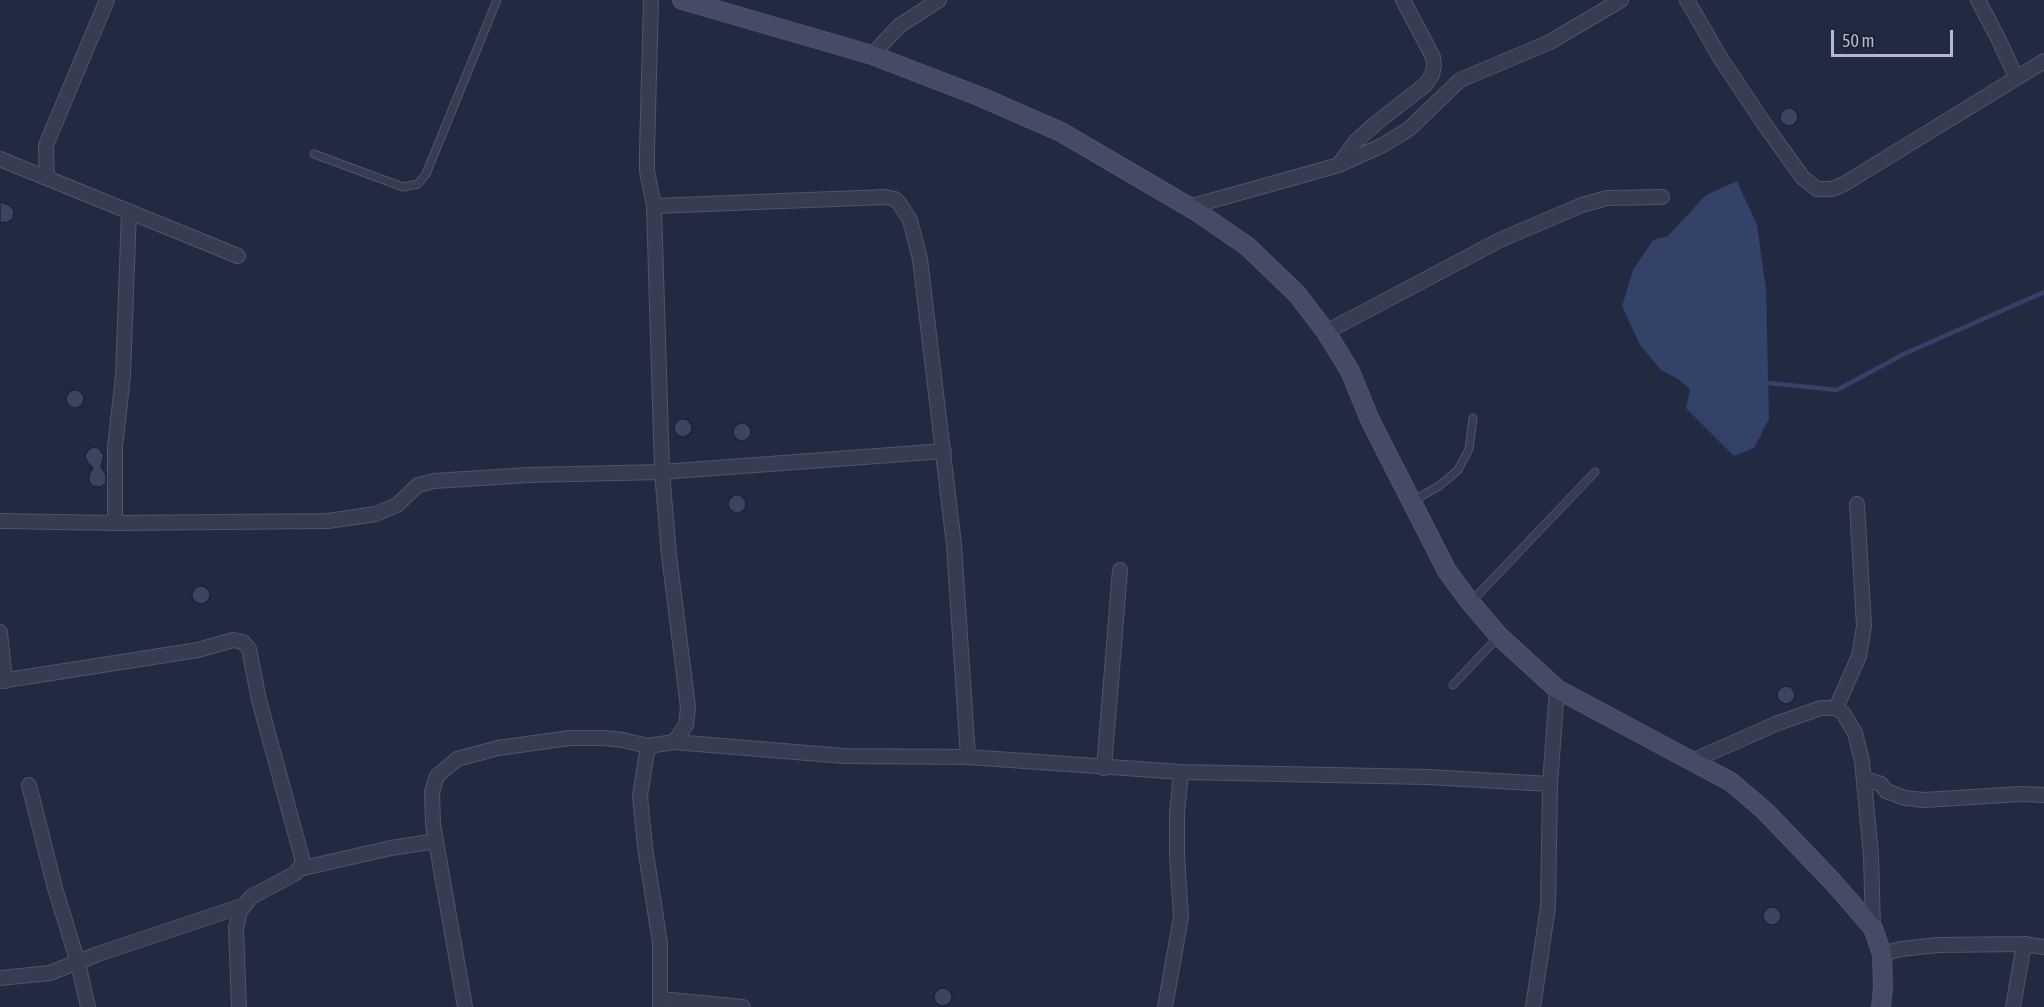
<!DOCTYPE html>
<html>
<head>
<meta charset="utf-8">
<style>
	body { margin:0 }
	#map { position:relative; width:2044px; height:1007px; overflow:hidden; background:#222a41; font-family:"Asap Condensed",sans-serif }
	canvas { display:block }
	.scale { position:absolute; left:1831px; top:30px; width:122px; height:27px; box-sizing:border-box; border:3px solid #b3b9cb; border-top:0; padding-left:8px; font-size:18px; line-height:21px; white-space:nowrap; color:#b3b9cb; -webkit-text-stroke:4px #1c2236; paint-order:stroke }
</style>
</head>
<body>
<div id="map">
<canvas width="2044" height="1007"></canvas>
<div class="scale">50 m</div>
</div>
<script>
const g = document.querySelector('canvas').getContext('2d');
g.lineJoin = 'round';
function fillPath(path, color) {
  g.fillStyle = color;
  g.fill(path, 'evenodd');
}
function shape(rows) {
  const path = new Path2D();
  for (const r of rows) {
    if (r.length === 3) {
      path.moveTo(r[0] + r[2], r[1]);
      path.arc(r[0], r[1], r[2], 0, 2 * Math.PI);
      continue;
    }
    path.moveTo(r[0], r[1]);
    for (let i = 2; i < r.length; i += 2) path.lineTo(r[i], r[i + 1]);
  }
  return path;
}
function stroke(path, color, width, dash) {
  g.strokeStyle = color;
  g.lineWidth = width;
  g.lineCap = dash ? 'butt' : 'round';
  g.setLineDash(dash || []);
  g.stroke(path);
}
fillPath(shape([
	[1737,181,1757,225,1766,289,1769,419,1754,448,1734,456,1686,408,1690,389,1678,379,1661,370,1640,345,1622,306,1633,270,1653,240,1668,236,1706,195]
]), '#344269');
stroke(shape([
	[1769,383,1837,390,1904,354,2044,292]
]), '#344269', 4.5);
const building = shape([
	[1789,117,9],
	[0,202,9,205,14,210,13,219,8,222,0,223,0,202],
	[75,399,9],
	[683,428,9],
	[742,432,9],
	[93,447,99,448,104,455,101,467,106,474,106,483,101,487,92,486,89,481,89,475,93,468,87,462,85,456,88,450,93,447],
	[737,504,9],
	[201,595,9],
	[1786,695,9],
	[1772,916,9],
	[943,997,9]
]);
fillPath(building, '#3c455f');
stroke(building, '#1e2438', 1.5);
const lane = shape([
	[314,154,403,187,418,184,426,174,497,0],
	[1413,501,1439,486,1458,470,1469,449,1473,418],
	[1472,601,1595,472],
	[1453,685,1499,636]
]);
const street = shape([
	[651,0,647,151,647,171,654,206,662,472,669,555,688,707,686,725,674,742],
	[1687,0,1721,59,1767,128,1803,178,1817,189,1832,189,1844,184,2044,61],
	[1978,0,1998,38,2016,77],
	[872,55,899,26,939,0],
	[0,159,238,256],
	[1340,163,1356,141,1375,124,1425,85,1432,75,1434,66,1433,57,1403,0],
	[47,178,46,145,107,0],
	[654,206,885,197,895,199,899,203,910,220,920,259,954,545,968,757],
	[1189,207,1339,165,1383,145,1409,129,1460,80,1550,42,1621,0],
	[1326,332,1500,240,1582,205,1607,198,1662,197],
	[0,521,115,523,328,521,376,514,397,505,418,485,434,481,528,475,662,472,944,451],
	[115,523,115,447,123,376,129,211],
	[0,632,5,681],
	[0,681,198,650,233,640,243,642,249,649,259,700,302,858,302,864,296,873,251,897,240,911,236,928,239,1007],
	[1836,708,1859,656,1864,626,1857,504],
	[648,746,640,796,645,847,660,943,660,1007],
	[1692,761,1778,723,1821,708,1836,708,1843,713,1855,733,1862,761,1871,855,1873,928],
	[1104,768,1120,570],
	[1865,779,1881,784,1886,791,1905,798,1924,800,2021,794,2044,795],
	[29,785,55,888,78,963,88,1007],
	[299,869,391,848,436,841],
	[1882,954,1901,949,1938,945,2024,944,2044,947],
	[0,978,50,973,98,954,242,906],
	[660,999,743,1007],
	[465,1007,433,824,432,792,437,776,457,759,498,748,570,738,604,738,623,740,648,746,674,742,844,756,968,757,1181,772,1428,777,1550,784],
	[1165,1007,1181,917,1177,855,1177,813,1181,772],
	[1533,1007,1548,907,1550,784,1557,689],
	[2013,1007,2024,944]
]);
const secondary = shape([
	[682,0,872,55,981,97,1061,132,1196,211,1247,246,1297,294,1326,332,1350,371,1370,420,1447,571,1470,602,1499,636,1557,689,1731,782,1765,811,1833,882,1873,928,1882,954,1883,987,1881,1007]
]);
stroke(lane, '#4f5568', 9);
stroke(street, '#4f5568', 16);
stroke(secondary, '#4f5568', 20);
stroke(lane, '#373d51', 7);
stroke(street, '#373d51', 14);
stroke(secondary, '#454b64', 18);
</script>
</body>
</html>
